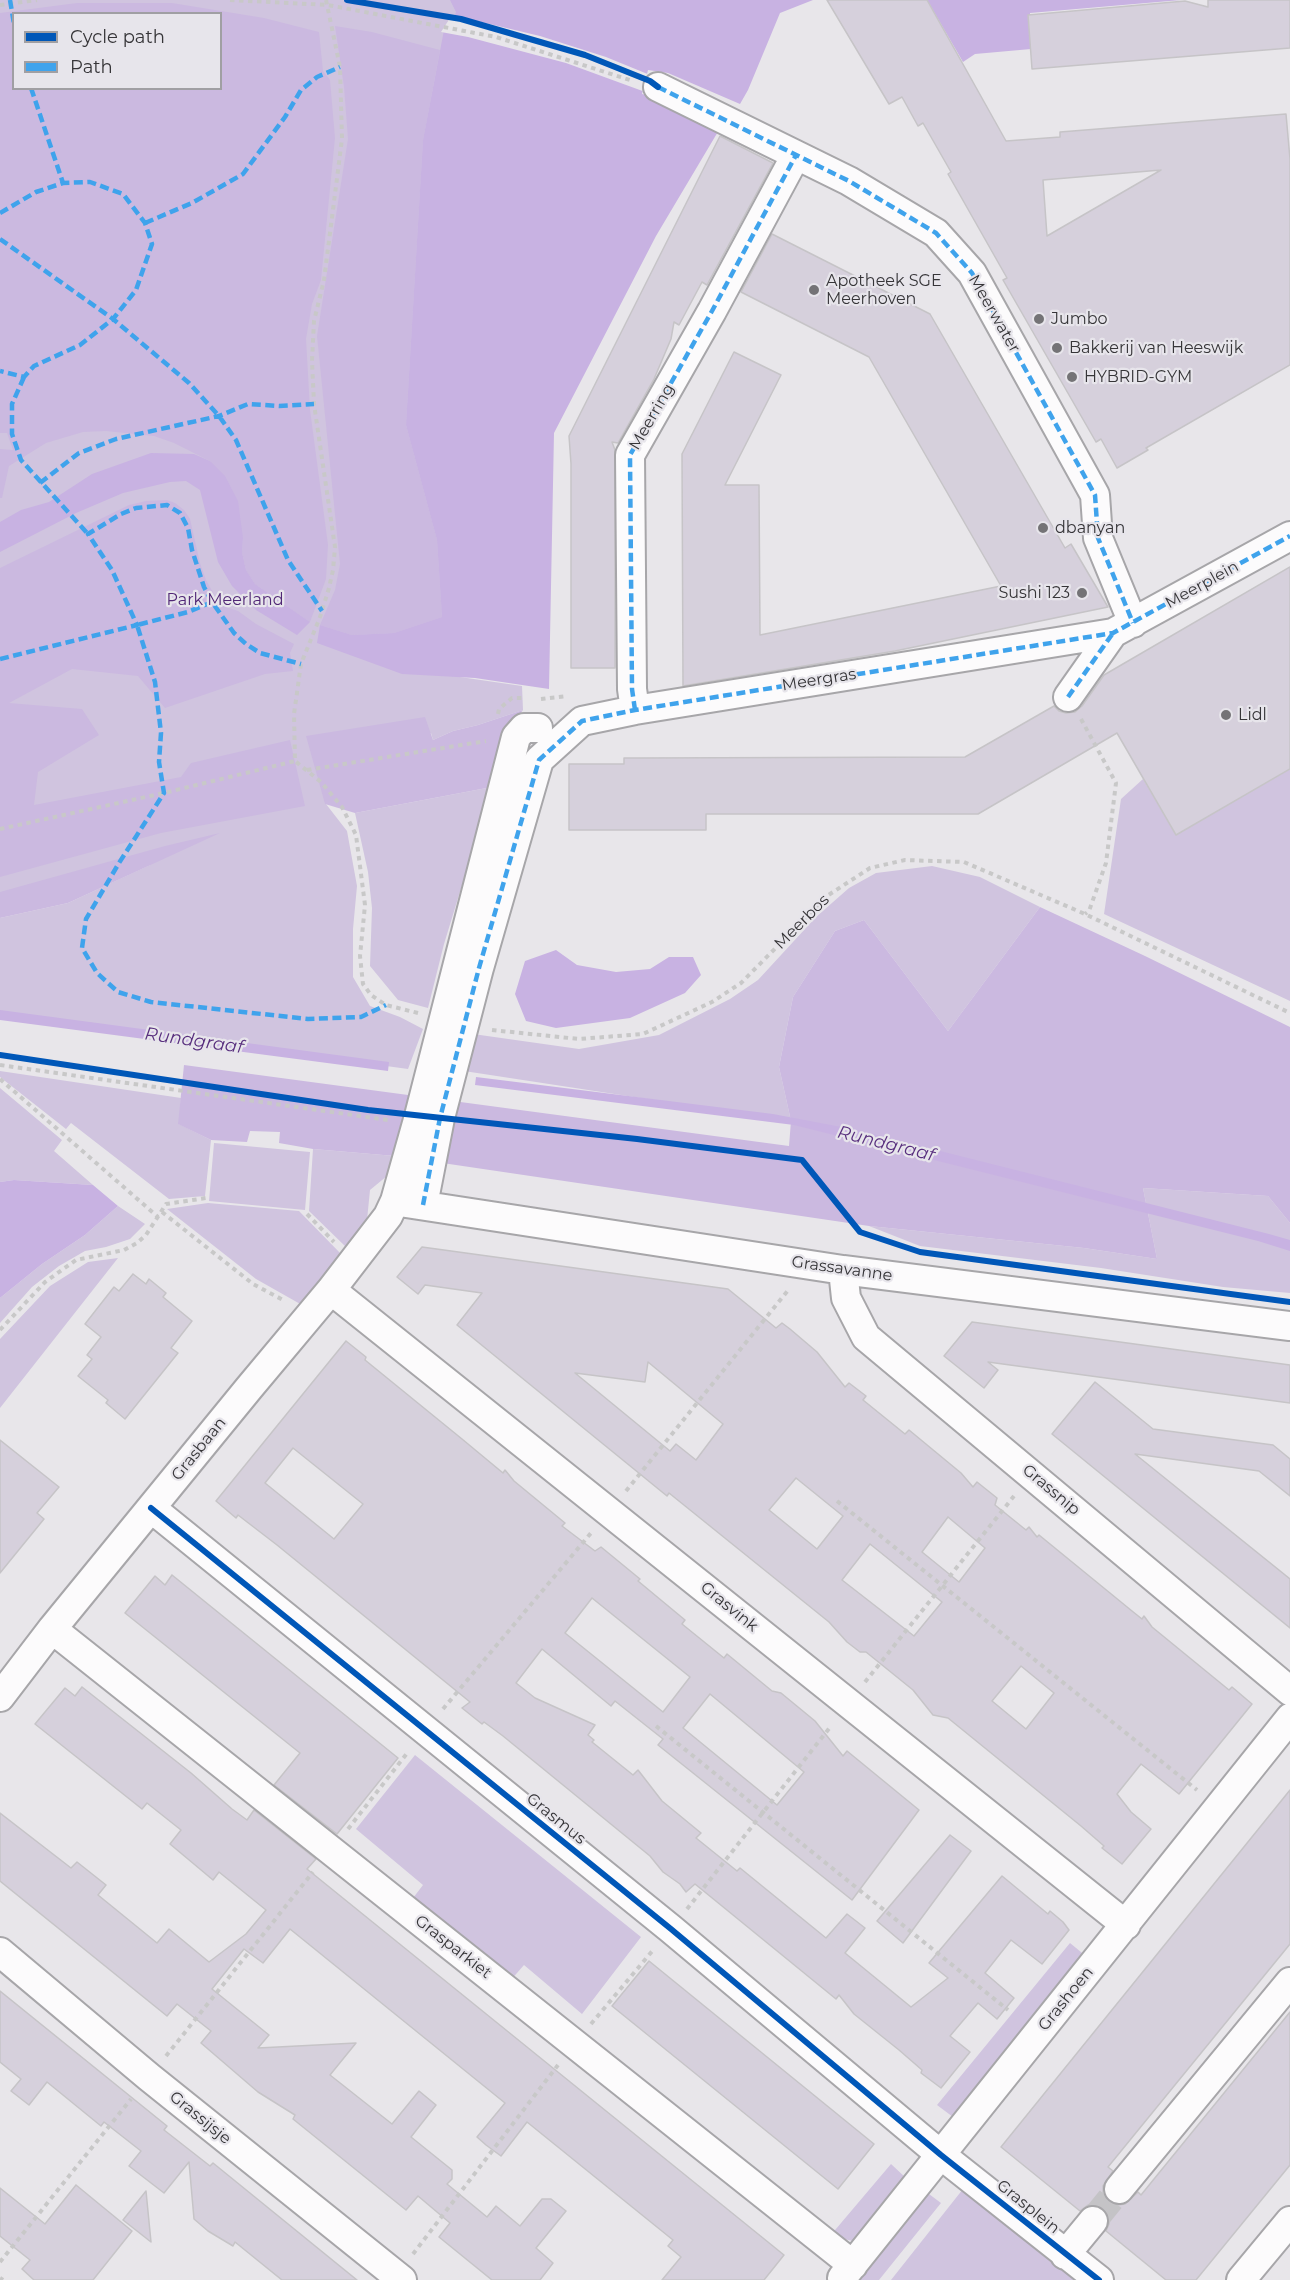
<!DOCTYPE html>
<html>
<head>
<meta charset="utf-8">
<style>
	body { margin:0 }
	#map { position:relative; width:1290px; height:2280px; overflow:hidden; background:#e8e6ea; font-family:Montserrat,sans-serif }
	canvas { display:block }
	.legend { position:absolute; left:12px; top:12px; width:210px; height:78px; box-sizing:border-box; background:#e7e5eb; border:2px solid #a09fa3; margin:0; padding:8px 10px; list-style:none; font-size:18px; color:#363538 }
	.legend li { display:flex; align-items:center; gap:12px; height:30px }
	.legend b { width:30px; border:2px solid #a09fa3 }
</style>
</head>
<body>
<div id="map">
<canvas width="1290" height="2280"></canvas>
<ul class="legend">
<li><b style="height:8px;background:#0057b8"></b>Cycle path</li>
<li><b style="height:8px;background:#3fa3ec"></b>Path</li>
</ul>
</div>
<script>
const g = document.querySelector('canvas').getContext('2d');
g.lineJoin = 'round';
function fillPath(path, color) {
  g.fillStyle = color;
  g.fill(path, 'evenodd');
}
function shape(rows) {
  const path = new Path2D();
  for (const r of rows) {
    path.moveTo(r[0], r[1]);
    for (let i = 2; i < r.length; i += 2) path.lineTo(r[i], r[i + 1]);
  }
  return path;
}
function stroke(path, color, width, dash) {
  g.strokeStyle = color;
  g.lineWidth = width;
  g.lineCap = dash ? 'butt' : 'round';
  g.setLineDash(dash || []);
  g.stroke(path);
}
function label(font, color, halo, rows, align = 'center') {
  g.font = font + ' Montserrat,sans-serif';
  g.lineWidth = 4.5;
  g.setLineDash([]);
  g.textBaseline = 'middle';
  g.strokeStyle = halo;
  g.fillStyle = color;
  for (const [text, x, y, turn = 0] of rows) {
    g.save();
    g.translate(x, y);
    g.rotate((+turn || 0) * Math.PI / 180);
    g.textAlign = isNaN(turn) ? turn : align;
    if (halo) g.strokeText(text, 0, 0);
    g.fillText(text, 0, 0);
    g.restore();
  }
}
fillPath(shape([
	[0,0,595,0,460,677,522,686,523,710,478,725,453,731,433,740,431,733,326,804,347,831,357,886,353,929,353,977,370,1006,400,1017,423,1029,408,1069,0,1013,0,918,68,903,150,865,0,895],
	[14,14,220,14,220,88,14,88],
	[1290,769,1290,1001,1104,914,1121,799,1143,779,1176,835],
	[492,787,444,944,428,1008,398,1000,370,966,372,908,368,872,355,813],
	[932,866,980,877,1040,907,948,1031,864,920,835,931,793,997,779,1067,791,1121,464,1071,473,1034,579,1049,659,1035,730,999,758,980,816,917,849,888,876,873],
	[0,1071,181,1098,179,1124,211,1140,205,1196,169,1199,71,1123,66,1129,0,1077],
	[0,1088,62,1140,54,1151,93,1185,14,1180,0,1182],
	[214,1143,310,1152,305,1210,209,1201],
	[313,1149,395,1156,393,1171,370,1190,367,1220,347,1248,309,1211],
	[1143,1188,1268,1196,1290,1223,1290,1293,1223,1287,1101,1268,920,1246,869,1226,1084,1248,1157,1259],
	[208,1203,299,1211,342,1255,302,1305,256,1279,167,1209],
	[118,1206,145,1224,130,1239,106,1247,85,1251,59,1266,32,1287,0,1323,0,1298,42,1264,85,1235],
	[118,1258,0,1408,0,1339,50,1286,88,1262],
	[415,1755,641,1937,582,2014,524,1965,510,1981,410,1902,423,1885,356,1829],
	[1070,1943,1087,1957,953,2117,937,2105],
	[891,2164,906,2178,853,2241,830,2236],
	[963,2189,1077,2280,891,2280],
	[925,2191,941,2203,879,2280,854,2280]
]), '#d0c4df');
fillPath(shape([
	[77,3,172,3,264,18,319,32,323,71,330,80,335,138,321,280,312,304,306,339,310,410,328,545,326,579,310,622,255,584,246,570,242,552,243,538,210,461,174,443,154,436,106,431,83,432,46,443,9,466,2,498,0,498,0,449,13,450,7,433,0,433,0,13],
	[14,14,220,14,220,88,14,88],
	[335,26,372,32,440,50,423,140,406,425,437,540,442,617,394,633,352,635,320,625,335,590,340,564,317,336,348,139,344,87],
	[167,500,175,503,184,510,190,519,200,563,206,580,220,605,238,611,256,624,294,644,290,653,293,671,265,674,165,708,138,676,72,669,9,703,82,709,99,735,38,772,34,805,181,777,191,763,290,740,305,806,161,833,0,877,0,568,129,505,146,501],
	[523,710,508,729,492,787,355,813,325,804,306,736,425,717,433,740,453,731,478,725],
	[220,833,68,903,0,918,0,892,165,846],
	[1040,907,1145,956,1290,1027,1290,1223,1268,1196,1143,1188,1157,1259,1084,1248,869,1226,395,1156,313,1149,279,1143,280,1132,250,1131,247,1142,211,1140,178,1124,184,1065,789,1146,791,1121,779,1067,793,997,835,931,864,920,948,1031]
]), '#cbb9e0');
fillPath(shape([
	[450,0,813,0,780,13,748,90,740,104,668,73,648,70,642,94,659,98,719,130,656,236,554,433,549,689,475,678,402,674,317,643,320,625,352,635,394,633,442,617,437,540,406,425,423,140,444,30,453,20,456,12],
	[927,0,1181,0,1030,13,1031,49,975,54,963,62],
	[151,453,194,454,210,461,225,476,238,501,243,538,242,552,246,570,255,584,310,622,297,635,256,610,232,586,218,562,200,490,186,481,170,482,123,493,76,513,0,552,0,522,21,510,49,502,92,474],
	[556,950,577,965,616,972,650,969,669,957,693,957,701,975,685,993,630,1018,556,1028,526,1021,515,994,525,961],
	[0,1010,389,1062,388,1071,0,1020],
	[476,1077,773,1114,857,1130,1269,1234,1290,1240,1290,1251,1258,1241,794,1125,475,1085],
	[14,1180,93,1185,118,1206,85,1235,42,1264,0,1298,0,1182]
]), '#c8b2e2');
fillPath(shape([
	[452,15,540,36,606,57,650,75,646,91,648,93,566,63,468,37,441,32]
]), '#e8e6ea');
const building = shape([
	[827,0,927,0,1006,141,1060,137,1060,132,1286,114,1290,159,1290,365,1146,448,1148,450,1117,468,1101,439,1096,442,1003,280,1007,278,948,174,951,172,923,123,918,126,902,97,889,104,827,0],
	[1161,170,1047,236,1043,180,1161,170],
	[1208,0,1290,0,1290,48,1032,69,1028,15,1185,1,1208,7,1208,0],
	[720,136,773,163,707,285,702,282,679,325,674,322,671,339,654,379,618,443,612,442,615,450,615,668,571,668,571,464,569,436,720,136],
	[772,234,930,314,1065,548,1071,544,1108,607,895,651,683,686,682,454,734,352,781,375,725,485,759,485,760,635,1001,586,869,357,741,292,772,234],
	[1290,567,1290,769,1176,835,1117,733,978,814,706,814,706,830,569,830,569,764,624,764,624,758,638,758,965,757,1054,706,1059,711,1066,713,1075,712,1082,706,1104,675,1290,567],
	[422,1247,728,1289,776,1328,782,1323,790,1329,817,1352,845,1387,849,1383,866,1396,863,1400,905,1434,909,1430,961,1473,973,1487,977,1482,997,1498,995,1505,1026,1530,1029,1527,1037,1537,1039,1535,1132,1611,1142,1619,1144,1616,1152,1627,1229,1690,1232,1687,1252,1704,1179,1794,1141,1764,1117,1794,1131,1812,1151,1829,1122,1864,1102,1848,1104,1846,1081,1826,948,1718,933,1715,913,1690,866,1652,860,1652,847,1642,829,1622,669,1493,667,1496,457,1325,482,1293,425,1285,418,1294,397,1277,422,1247],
	[648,1362,723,1424,696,1460,676,1444,670,1451,575,1373,645,1382,648,1362],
	[796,1478,843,1516,817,1549,769,1510,796,1478],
	[948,1517,985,1548,959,1582,922,1552,948,1517],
	[870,1544,942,1602,914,1636,842,1580,870,1544],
	[1021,1666,1054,1693,1026,1729,992,1701,1021,1666],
	[133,1274,146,1284,149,1279,166,1293,163,1297,192,1321,171,1348,178,1353,125,1419,106,1403,108,1400,78,1376,92,1359,87,1355,101,1337,85,1324,114,1287,119,1291,133,1274],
	[972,1322,1290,1365,1290,1403,988,1362,998,1370,984,1388,944,1356,972,1322],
	[346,1341,366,1357,365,1360,462,1439,503,1473,505,1470,514,1481,565,1523,562,1526,595,1551,601,1547,640,1579,638,1581,685,1620,682,1624,724,1658,727,1654,772,1691,781,1693,815,1721,843,1756,847,1751,919,1810,852,1900,658,1745,663,1739,615,1701,611,1706,542,1649,516,1683,535,1698,595,1725,588,1735,594,1740,592,1742,633,1775,638,1770,662,1801,701,1833,696,1838,737,1871,740,1868,826,1938,847,1914,865,1928,845,1953,911,2007,948,1978,929,1963,1002,1876,1048,1914,1050,1911,1063,1922,1069,1930,1042,1964,1011,1940,985,1973,1014,1998,997,2019,978,2003,950,2036,970,2052,941,2088,921,2073,922,2070,899,2050,854,2014,839,1995,836,1999,695,1884,686,1892,680,1884,663,1872,650,1856,503,1736,484,1722,482,1724,462,1708,470,1702,277,1545,238,1515,236,1518,216,1501,346,1341],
	[293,1448,363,1504,334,1539,265,1483,293,1448],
	[592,1598,690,1677,663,1712,565,1633,592,1598],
	[710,1694,804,1772,777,1805,683,1728,710,1694],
	[1095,1382,1153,1429,1273,1445,1290,1459,1290,1496,1259,1471,1135,1454,1290,1579,1290,1628,1052,1434,1095,1382],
	[0,1440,59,1487,37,1513,44,1519,0,1573,0,1440],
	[172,1575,398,1758,337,1834,274,1785,300,1753,125,1613,155,1576,165,1585,172,1575],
	[82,1687,191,1773,232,1809,247,1820,254,1810,316,1859,307,1869,784,2255,764,2280,662,2280,681,2257,668,2246,673,2240,527,2122,501,2156,486,2145,477,2137,505,2103,290,1929,263,1963,244,1949,212,1989,269,2035,258,2048,356,2043,330,2075,392,2124,419,2091,436,2105,411,2137,452,2170,452,2179,447,2184,487,2217,496,2206,520,2226,542,2199,551,2199,566,2211,536,2248,553,2263,540,2280,492,2280,439,2237,450,2223,418,2196,406,2210,293,2119,295,2115,258,2092,201,2043,211,2031,177,2004,167,2016,0,1881,0,1813,71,1868,77,1862,106,1885,98,1895,157,1943,169,1929,209,1962,246,1934,266,1910,219,1872,213,1880,170,1844,181,1830,147,1803,142,1809,35,1724,65,1688,75,1696,82,1687],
	[1290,1790,1290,1944,1108,2167,1113,2171,1103,2186,1103,2194,1108,2201,1117,2205,1125,2204,1138,2192,1141,2195,1290,2012,1290,2165,1196,2280,1166,2280,1106,2231,1109,2224,1109,2216,1103,2208,1095,2205,1088,2205,1080,2211,1001,2147,1290,1790],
	[950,1835,971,1851,903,1943,877,1921,950,1835],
	[649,1961,874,2144,838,2189,612,2006,649,1961],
	[0,1991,167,2126,164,2130,210,2166,213,2163,357,2280,282,2280,235,2242,233,2246,208,2231,194,2219,189,2162,164,2193,129,2166,141,2151,104,2122,101,2126,47,2082,29,2105,11,2091,21,2079,0,2062,0,1991],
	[76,2185,132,2231,93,2280,34,2280,22,2269,30,2260,0,2236,0,2188,45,2224,76,2185],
	[146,2191,151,2242,123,2220,146,2191]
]);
fillPath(building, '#d6d0dc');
stroke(building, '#c6c4c7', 1.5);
stroke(shape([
	[1093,2221,1119,2189]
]), '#c4c3c6', 28, [28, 14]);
const minor = shape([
	[658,87,849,181,936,233,972,273,1095,495,1098,538,1133,623],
	[1068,697,1113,633],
	[635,710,632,689,630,455,712,311,796,155],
	[406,1203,843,1270,1290,1326],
	[423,1205,440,1118,479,968,539,760,582,721,635,710,1113,633,1290,536],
	[843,1270,846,1298,866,1337,1290,1691],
	[331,1290,1126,1925],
	[151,1508,671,1929,941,2155,1099,2280],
	[52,1629,853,2265],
	[0,1697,52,1629,249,1388,331,1290,388,1216,395,1201,419,1116,516,737,524,728,538,728],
	[0,1952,149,2077,402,2280],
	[1119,2189,1290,1982],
	[1065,2255,1093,2221],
	[842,2278,1290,1718],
	[1241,2280,1290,2221]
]);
stroke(minor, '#a7a6a9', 32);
stroke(shape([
	[230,0,328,5,496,37,633,81],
	[326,0,340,67,342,139,324,280,314,321,312,361,314,404,335,547,333,570,329,588,320,617,301,664,294,714,295,761,321,782,342,807,356,835,365,905,360,956,363,984,371,995,386,1005,418,1013],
	[0,5,37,0],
	[541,699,567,696],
	[498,714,499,709,512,698,522,698],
	[1081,719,1116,783,1106,863,1089,911,1085,914],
	[307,770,486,741],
	[0,829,164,793,295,761],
	[492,1030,579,1039,643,1034,712,1002,741,983,827,896,870,868,905,860,964,862,1085,914,1290,1013],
	[0,1065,388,1120],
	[0,1079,158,1217],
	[162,1212,253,1284,285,1301],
	[307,1214,334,1242],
	[0,1330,45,1282,76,1260,124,1250,137,1243,146,1235,166,1204,206,1198],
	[626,1491,789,1289],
	[837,1501,1197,1790],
	[865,1682,1014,1496],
	[443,1709,591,1533],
	[656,1726,1008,2010],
	[348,1829,408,1752],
	[687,1909,831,1726],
	[591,2024,654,1949],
	[166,2056,313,1872],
	[413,2254,558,2065],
	[0,2262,131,2099],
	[0,2278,3,2280]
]), '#c8c8c8', 4, [4.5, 4.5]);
stroke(minor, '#fcfbfc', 28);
stroke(shape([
	[10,0,14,24],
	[658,87,849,181,936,233,972,273,1095,495,1098,538,1133,623],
	[31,88,63,183],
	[0,213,36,192,63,183,90,182,123,194,145,223,152,244,136,290,113,319,80,345,34,366,24,377,0,371],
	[145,223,192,203,243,174,285,117,301,90,317,77,340,67],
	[0,239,113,319,189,383,219,416,236,440,288,560,322,611],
	[24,377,12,404,12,434,21,460,88,534],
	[40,483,79,453,116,439,219,416,248,404,279,406,314,404],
	[212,602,188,612,137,625,155,682,161,733,159,762,164,793,119,863,86,919,82,948,97,973,118,992,151,1002,308,1019,361,1017,386,1005],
	[0,659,137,625,112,570,88,534,121,514,136,508,167,505,180,513,188,528,192,550,204,587,212,602,234,633,246,644,260,653,301,664],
	[1068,697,1113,633],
	[635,710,632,689,630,455,712,311,796,155],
	[423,1205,440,1118,479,968,539,760,582,721,635,710,1113,633,1290,536]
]), '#3fa3ec', 4.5, [9, 4.5]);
stroke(shape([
	[347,0,461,19,585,55,650,81,658,87],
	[0,1055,368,1110,637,1139,802,1160,860,1232,920,1252,1290,1302],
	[151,1508,671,1929,941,2155,1099,2280]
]), '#0057b8', 6);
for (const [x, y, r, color] of [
	[814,290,6,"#747376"],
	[1039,319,6,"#747376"],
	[1057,348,6,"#747376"],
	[1072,377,6,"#747376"],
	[1043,528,6,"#747376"],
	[1082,593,6,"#747376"],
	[1226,715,6,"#747376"]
]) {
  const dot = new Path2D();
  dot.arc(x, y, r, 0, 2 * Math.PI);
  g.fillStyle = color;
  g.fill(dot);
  stroke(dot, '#e7e5eb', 2);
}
label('16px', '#363538', '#e7e5eb', [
	["Apotheek SGE",826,281],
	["Meerhoven",826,299],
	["Jumbo",1051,319],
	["Bakkerij van Heeswijk",1069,348],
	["HYBRID-GYM",1084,377],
	["dbanyan",1055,528],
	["Sushi 123",1070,593,"right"],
	["Lidl",1238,715]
], 'left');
label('16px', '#363538', '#e7e5eb', [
	["Meerwater",994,314,60],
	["Meerring",652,417,-60],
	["Meerplein",1202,585,-29],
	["Meergras",819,680,-9],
	["Meerbos",802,922,-45],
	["Grassavanne",842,1269,8],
	["Grasbaan",199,1449,-51],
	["Grassnip",1051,1490,40],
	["Grasvink",729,1607,39],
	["Grasmus",556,1819,39],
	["Grasparkiet",453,1947,38],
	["Grashoen",1066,1999,-51],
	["Grassijsje",200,2118,39],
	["Grasplein",1028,2207,39]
]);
label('16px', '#512776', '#e7e5eb', [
	["Park Meerland",225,600]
]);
label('italic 18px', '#582f7e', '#e7e5eb', [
	["Rundgraaf",194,1041,8],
	["Rundgraaf",886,1144,14]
]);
</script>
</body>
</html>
